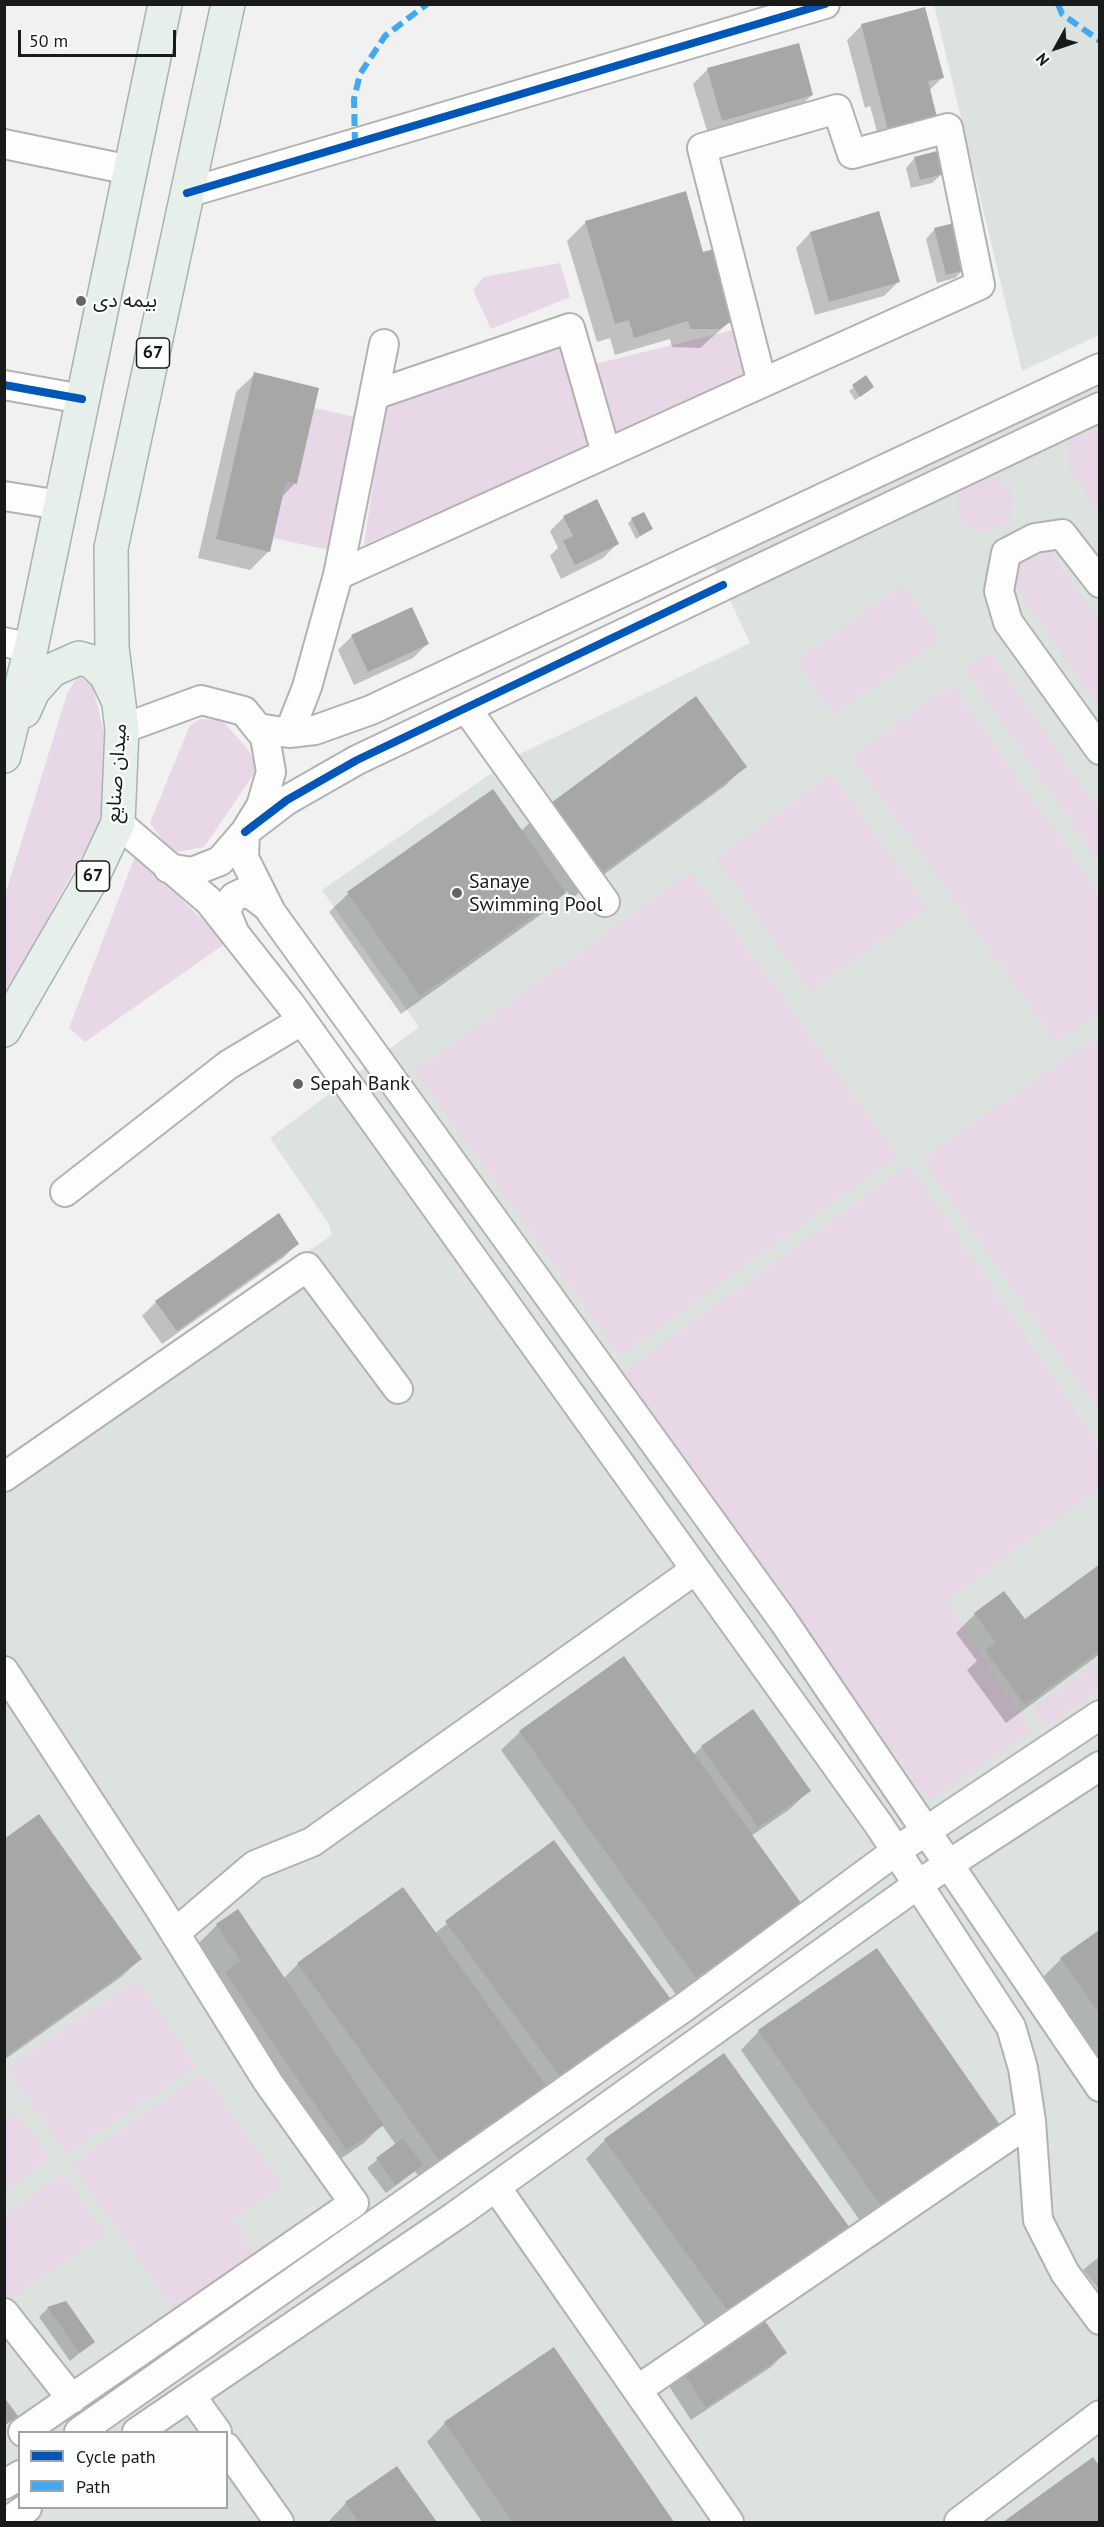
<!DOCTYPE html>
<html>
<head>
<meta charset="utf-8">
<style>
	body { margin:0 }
	#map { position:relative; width:1104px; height:2527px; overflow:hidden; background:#f0f1f0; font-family:"PT Sans",sans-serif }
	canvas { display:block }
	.frame { position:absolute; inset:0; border:6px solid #191a1a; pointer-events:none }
	.legend { position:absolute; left:18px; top:2431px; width:210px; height:78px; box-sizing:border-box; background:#fdfffe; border:2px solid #a2a3a3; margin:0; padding:8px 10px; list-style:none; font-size:18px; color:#191a1a }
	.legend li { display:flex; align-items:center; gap:12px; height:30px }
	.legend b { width:30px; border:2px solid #a2a3a3 }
	.north { position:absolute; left:1026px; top:18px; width:60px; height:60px; -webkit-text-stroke:4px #fdfffe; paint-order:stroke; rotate:230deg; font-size:16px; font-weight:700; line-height:24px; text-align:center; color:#191a1a }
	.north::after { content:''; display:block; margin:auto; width:21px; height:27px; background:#191a1a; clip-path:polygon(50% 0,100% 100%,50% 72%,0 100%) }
	.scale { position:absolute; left:18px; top:30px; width:158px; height:27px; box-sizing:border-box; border:3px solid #191a1a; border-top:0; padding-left:8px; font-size:18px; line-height:21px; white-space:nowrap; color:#191a1a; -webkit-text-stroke:4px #fdfffe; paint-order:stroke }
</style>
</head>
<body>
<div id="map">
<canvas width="1104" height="2527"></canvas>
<div class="frame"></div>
<ul class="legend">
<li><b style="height:8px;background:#0057b8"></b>Cycle path</li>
<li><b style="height:8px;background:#3fa9f5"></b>Path</li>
</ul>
<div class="north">N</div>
<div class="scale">50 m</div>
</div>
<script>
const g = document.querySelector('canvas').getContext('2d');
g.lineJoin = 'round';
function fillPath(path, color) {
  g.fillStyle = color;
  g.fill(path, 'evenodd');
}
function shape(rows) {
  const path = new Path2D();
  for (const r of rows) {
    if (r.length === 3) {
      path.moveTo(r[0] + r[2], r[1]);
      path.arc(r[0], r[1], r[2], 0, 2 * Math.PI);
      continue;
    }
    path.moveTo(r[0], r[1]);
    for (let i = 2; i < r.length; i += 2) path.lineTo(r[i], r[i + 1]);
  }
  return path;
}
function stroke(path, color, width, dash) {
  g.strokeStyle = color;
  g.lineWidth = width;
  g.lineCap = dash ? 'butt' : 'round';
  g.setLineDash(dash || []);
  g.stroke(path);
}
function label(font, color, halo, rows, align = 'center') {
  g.font = font + ' "PT Sans","Noto Sans Arabic",sans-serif';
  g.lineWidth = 4.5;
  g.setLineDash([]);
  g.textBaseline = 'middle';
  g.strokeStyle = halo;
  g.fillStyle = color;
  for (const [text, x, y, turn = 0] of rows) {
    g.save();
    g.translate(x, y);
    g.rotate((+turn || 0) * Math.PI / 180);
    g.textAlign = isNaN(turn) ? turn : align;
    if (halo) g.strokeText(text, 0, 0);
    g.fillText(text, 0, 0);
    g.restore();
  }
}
fillPath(shape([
	[934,5,1099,5,1099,335,1022,371],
	[1099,354,1099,2522,5,2522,5,1460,332,1235,329,1224,270,1138,419,1027,322,890,518,755,750,643,707,551],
	[20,2432,226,2432,226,2508,20,2508]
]), '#dce2de');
fillPath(shape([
	[560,263,570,297,491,329,473,290,484,277],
	[737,329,752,378,613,438,595,364],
	[564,342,593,445,364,545,385,403],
	[314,408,360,418,334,551,273,538,286,482,297,484],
	[1099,418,1099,513,1071,472,1066,444,1089,423],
	[985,504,28],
	[1048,550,1099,621,1099,708,1015,586,1009,572,1019,554],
	[902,585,941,639,834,715,796,661],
	[989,652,1099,811,1099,863,965,668],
	[77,677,91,681,107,743,106,811,5,998,5,895,67,694],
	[952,685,1099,894,1099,1012,1056,1043,852,756],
	[201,719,222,720,249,751,258,768,204,847,172,853,150,823,190,725],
	[832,774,927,908,810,991,716,858],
	[136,854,226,943,85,1042,69,1028],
	[691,872,897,1156,620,1356,415,1071],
	[1099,1035,1099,1412,922,1159],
	[909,1165,1099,1446,1099,1488,947,1600,1031,1732,928,1801,623,1372],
	[1099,1662,1099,1691,1047,1727,1033,1707],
	[137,1980,196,2066,66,2154,7,2068],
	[202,2073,282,2185,232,2221,254,2252,174,2309,72,2165],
	[14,2112,50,2157,5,2193,5,2120],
	[63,2174,105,2234,7,2302,4,2298,4,2215]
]), '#e8d8e7');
fillPath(shape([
	[862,25,942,78,879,139,870,106,865,108,847,40],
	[798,45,812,95,797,109,708,134,693,84,707,70],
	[915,158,942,174,932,183,911,188,906,168],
	[878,213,898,282,884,296,815,315,796,248,810,233],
	[586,222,702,254,736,316,700,348,672,347,670,339,615,355,610,338,597,342,567,241],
	[935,229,964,269,955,278,937,283,926,239],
	[255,374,295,483,281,498,269,551,250,570,198,558,236,392],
	[866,378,868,391,855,400,849,391],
	[564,517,617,544,603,558,561,579,550,556,558,548,550,531],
	[632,519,651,529,636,539,628,523],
	[352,636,427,644,413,658,354,685,338,650],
	[745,766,726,785,572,898,566,891,546,911,401,1014,329,912,348,894,492,791,521,831,541,812],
	[297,1244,283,1258,162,1344,142,1316,156,1302],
	[1100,1566,1100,1654,1006,1723,967,1670,977,1661,956,1633,975,1614,1004,1593,1025,1621],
	[520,1732,693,1755,702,1747,809,1791,790,1809,751,1836,799,1903,780,1922,677,1996,501,1750],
	[4,1840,140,1959,121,1977,4,2060],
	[553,1843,668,1997,649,2016,422,2181,415,2171,386,2193,367,2168,396,2145,382,2125,364,2143,327,2168,207,1992,221,1978,198,1944,217,1925,283,1979,298,1964,435,1933],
	[1098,1932,1100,1934,1100,2059,1042,1978,1061,1959],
	[759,2031,998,2125,863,2225,741,2050],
	[605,2140,848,2228,710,2332,586,2159],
	[1100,2256,1100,2291,1083,2270],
	[65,2303,93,2342,70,2361,39,2317,48,2308],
	[553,2349,672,2522,482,2522,427,2442,445,2423],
	[785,2353,771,2367,691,2420,669,2386,683,2372],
	[1092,2460,1100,2469,1100,2522,1006,2522],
	[396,2468,435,2522,328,2522,346,2503]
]), '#0003');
fillPath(shape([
	[925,7,944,78,928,81,937,117,888,130,861,24],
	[799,43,813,95,722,121,707,68],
	[937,151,943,174,920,180,914,157],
	[686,191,703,252,717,248,738,317,720,329,690,329,688,321,634,338,629,320,615,324,585,221],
	[879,211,900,282,829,302,810,232],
	[954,223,966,270,946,275,934,228],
	[254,372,319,388,297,484,286,482,270,552,216,539],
	[866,375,874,387,860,397,852,385],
	[597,499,619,544,575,565,563,541,573,536,563,516],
	[644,512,653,529,640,536,631,518],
	[412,607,429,644,368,672,351,635],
	[696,696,747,767,591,880,540,811],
	[493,789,566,893,420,996,347,892],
	[279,1213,299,1244,177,1331,155,1301],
	[1100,1564,1100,1650,1025,1705,985,1650,996,1643,974,1613,1004,1591,1025,1619],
	[624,1656,801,1903,696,1978,519,1731],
	[753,1709,811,1791,758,1827,701,1746],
	[39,1814,142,1959,4,2057,4,1839],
	[554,1840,670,1998,561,2078,445,1921],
	[403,1887,547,2087,441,2163,297,1963],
	[238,1909,384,2125,346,2150,225,1972,241,1961,216,1924],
	[1099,1930,1100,1931,1100,2014,1060,1958],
	[877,1948,1000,2125,882,2207,758,2030],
	[724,2053,850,2228,730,2314,604,2139],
	[403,2138,423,2165,396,2185,376,2158],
	[66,2301,95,2342,80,2353,47,2307],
	[763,2318,787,2353,706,2407,682,2371],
	[554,2347,674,2522,513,2522,444,2422],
	[4,2397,18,2416,4,2426],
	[1093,2457,1100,2467,1100,2522,1003,2522],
	[397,2466,437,2522,359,2522,345,2502]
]), '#a7a7a7');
const minor = shape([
	[4,144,130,170],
	[187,193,825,4],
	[4,385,82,399],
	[374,395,570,328,606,453],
	[4,496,60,505],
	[338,575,762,383,980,285,948,128,852,154,837,109,702,148,762,383],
	[1100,583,1062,534,1035,538,1006,553,999,591,1008,622,1100,750],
	[4,642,31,648],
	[466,708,605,902],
	[258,728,289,733,315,730,371,710,1100,368],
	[122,729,201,700,244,711,265,737,271,772,261,806,245,832,220,861,192,872,168,868],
	[289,733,307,687,338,575,384,344],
	[118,823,209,901,291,1005,879,1825,1011,2027,1023,2068,1031,2121,1038,2220,1065,2273,1100,2320],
	[245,832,244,858,271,912,784,1622,1100,2087],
	[245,832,287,800,357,760,1100,407],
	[235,934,227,915,228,905,234,897,242,893,252,895,269,908],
	[65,1192,228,1065,301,1021],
	[4,1477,307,1267,398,1389],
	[4,1671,158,1906,268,2082,354,2203,23,2432],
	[175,1933,255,1865,312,1842,695,1570],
	[496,2187,729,2522],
	[4,2313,72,2399],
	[637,2390,1031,2121],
	[191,2396,217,2432],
	[79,2432,686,2006,896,1851,1100,1715],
	[137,2432,455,2216,917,1885,1100,1766],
	[226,2447,279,2522],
	[4,2485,20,2475],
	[6,2522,27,2508],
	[959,2522,1100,2415]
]);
const major = shape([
	[24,711,33,691,52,670,79,658,93,662,106,675,117,698],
	[4,756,31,648,165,4],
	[4,1030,92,878,118,823,122,729,112,647,111,548,228,4]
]);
stroke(minor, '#b1b2b1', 32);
stroke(major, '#a6b4ae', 36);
stroke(minor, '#fdfdfd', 28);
stroke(major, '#e7efeb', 33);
stroke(shape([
	[1058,4,1062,14,1100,41],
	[355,144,354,99,360,74,385,36,427,4]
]), '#3fa9f5', 6, [12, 6]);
stroke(shape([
	[187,193,825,4],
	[4,385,82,399],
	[245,832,287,800,357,760,723,585]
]), '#0057b8', 8);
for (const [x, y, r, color] of [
	[81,301,6,"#646565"],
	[457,893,6,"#646565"],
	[298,1084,6,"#646565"]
]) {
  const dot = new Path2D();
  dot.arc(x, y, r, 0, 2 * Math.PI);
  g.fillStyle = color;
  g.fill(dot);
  stroke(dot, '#fdfffe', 2);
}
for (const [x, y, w] of [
	[153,353,33],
	[93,876,33]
]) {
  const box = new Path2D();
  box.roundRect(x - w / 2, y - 15, w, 30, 4.5);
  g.fillStyle = '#fdfffe';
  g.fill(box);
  stroke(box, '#191a1a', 1.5);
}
label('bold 18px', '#191a1a', null, [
	["67",153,353],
	["67",93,876]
]);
label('20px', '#191a1a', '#fdfffe', [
	["بیمه دی",93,301],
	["Sanaye",469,882],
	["Swimming Pool",469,905],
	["Sepah Bank",310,1084]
], 'left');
label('20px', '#191a1a', '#fdfffe', [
	["میدان صنایع",117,773,-86]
]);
</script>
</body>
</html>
